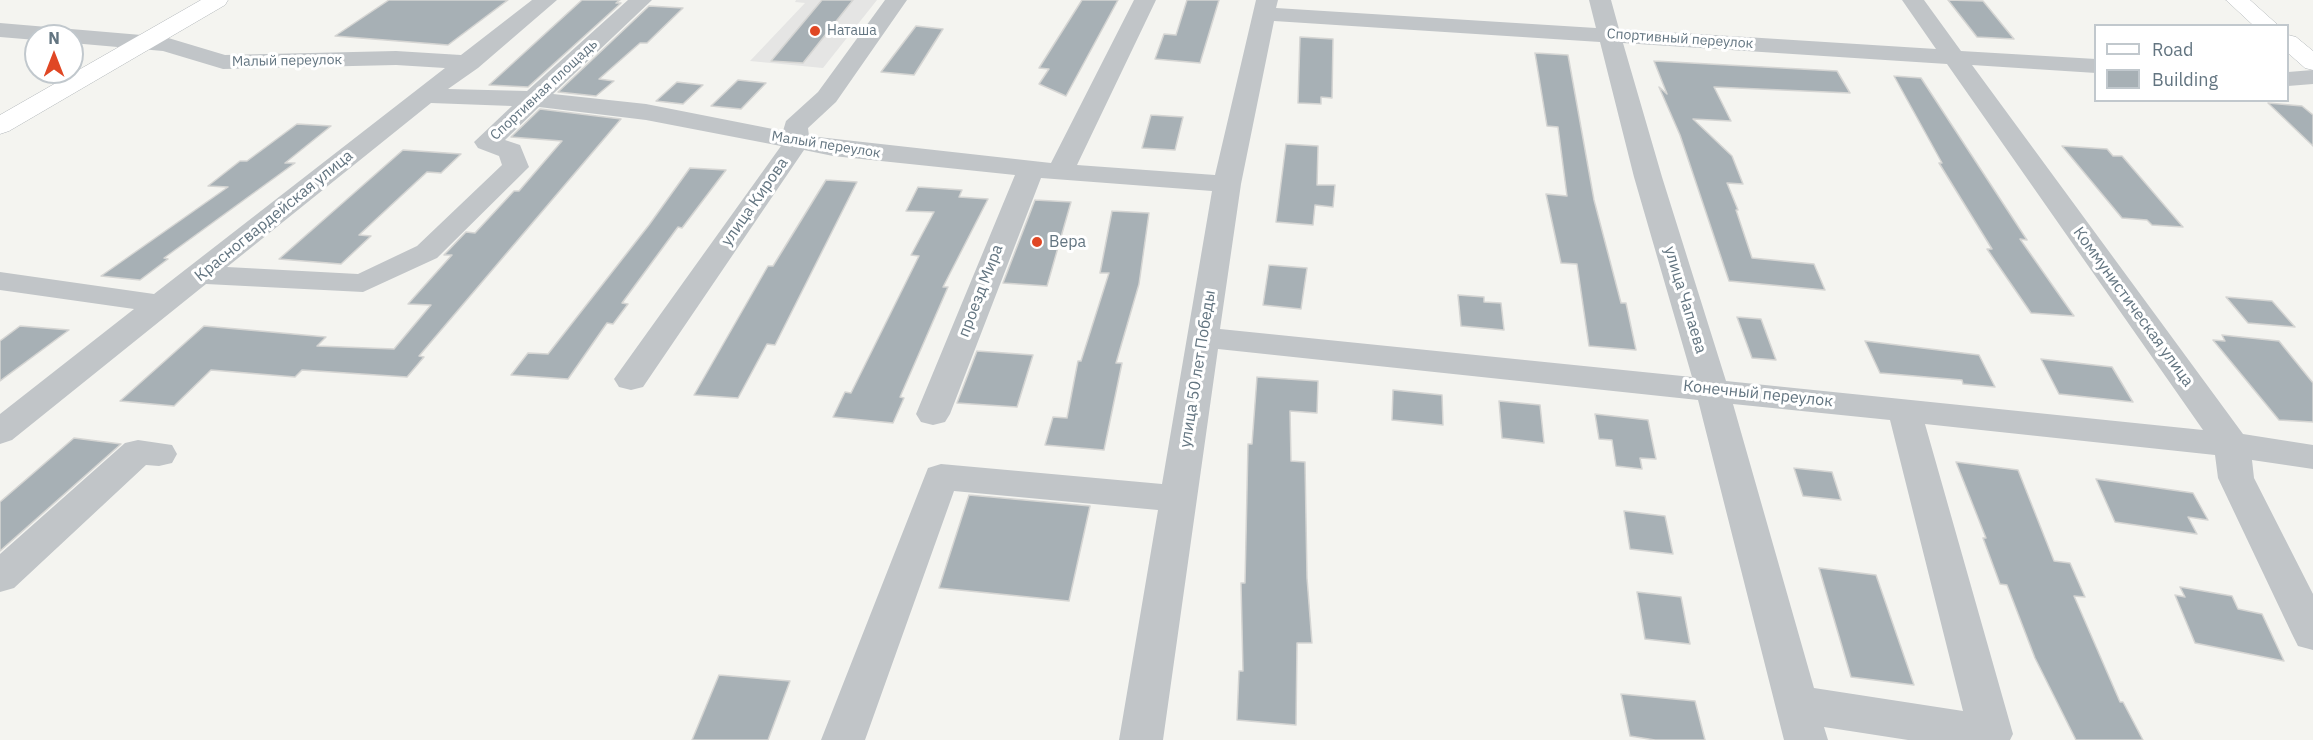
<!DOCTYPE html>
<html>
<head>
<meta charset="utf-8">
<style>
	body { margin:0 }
	#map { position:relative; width:2313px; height:740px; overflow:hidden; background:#f4f4f0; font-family:"IBM Plex Sans",sans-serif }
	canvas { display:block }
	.legend { position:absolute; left:2094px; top:24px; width:195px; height:78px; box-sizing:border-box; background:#fff; border:2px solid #c1c8cd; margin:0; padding:8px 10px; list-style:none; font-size:18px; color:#637581 }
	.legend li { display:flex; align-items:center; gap:12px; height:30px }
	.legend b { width:30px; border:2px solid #c1c8cd }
	.north { position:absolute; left:24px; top:24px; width:60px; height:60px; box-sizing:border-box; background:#fff; border:2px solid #c1c8cd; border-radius:50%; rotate:0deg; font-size:16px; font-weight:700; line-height:24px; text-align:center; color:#637581 }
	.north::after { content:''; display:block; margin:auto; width:21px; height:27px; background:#e04724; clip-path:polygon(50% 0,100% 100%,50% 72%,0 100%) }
</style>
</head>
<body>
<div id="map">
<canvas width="2313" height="740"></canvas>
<ul class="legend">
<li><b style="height:8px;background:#fff"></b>Road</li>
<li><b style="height:16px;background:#a7b0b5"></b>Building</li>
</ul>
<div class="north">N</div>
</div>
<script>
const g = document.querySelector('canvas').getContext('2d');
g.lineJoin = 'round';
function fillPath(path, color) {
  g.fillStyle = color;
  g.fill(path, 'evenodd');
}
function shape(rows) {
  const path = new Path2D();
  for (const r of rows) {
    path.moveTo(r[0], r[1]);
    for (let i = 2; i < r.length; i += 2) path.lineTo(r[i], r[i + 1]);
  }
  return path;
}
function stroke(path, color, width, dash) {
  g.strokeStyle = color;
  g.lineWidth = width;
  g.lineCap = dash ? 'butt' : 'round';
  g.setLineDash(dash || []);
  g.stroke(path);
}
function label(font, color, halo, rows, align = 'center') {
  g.font = font + ' "IBM Plex Sans",sans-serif';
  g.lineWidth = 6;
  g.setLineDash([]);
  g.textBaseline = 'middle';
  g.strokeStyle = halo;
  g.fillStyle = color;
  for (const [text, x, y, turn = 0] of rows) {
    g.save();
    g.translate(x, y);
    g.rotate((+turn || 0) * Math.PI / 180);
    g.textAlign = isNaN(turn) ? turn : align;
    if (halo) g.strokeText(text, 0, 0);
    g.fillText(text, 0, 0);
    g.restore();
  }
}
fillPath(shape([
	[796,0,877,0,823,68,750,61,805,3,795,2]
]), '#e5e5e4');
const building = shape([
	[389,0,508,0,448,45,335,36,389,0],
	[582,0,620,0,616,3,621,3,528,87,489,85,582,0],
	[822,0,853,0,803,63,771,61,822,0],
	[1082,0,1118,0,1066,96,1039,84,1049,69,1039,68,1082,0],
	[1187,0,1219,0,1200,63,1155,59,1164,34,1176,35,1187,0],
	[1948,0,1983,1,2014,39,1977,37,1948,0],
	[649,6,683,8,647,43,640,43,599,79,614,81,596,96,558,92,649,6],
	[916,26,943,29,914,75,881,72,916,26],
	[1300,37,1333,39,1332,98,1321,97,1321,104,1298,103,1300,37],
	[1535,53,1568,55,1594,200,1621,303,1626,303,1636,350,1589,346,1577,264,1561,263,1546,194,1567,196,1558,127,1547,126,1535,53],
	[1654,61,1837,71,1850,93,1714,87,1731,121,1693,119,1732,156,1743,184,1727,183,1738,210,1736,210,1752,258,1814,264,1825,290,1729,281,1680,135,1659,87,1667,94,1654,61],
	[1894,76,1921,78,2027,240,2020,239,2074,316,2031,313,1987,249,1992,249,1939,163,1942,163,1894,76],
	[738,80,766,83,741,109,711,106,738,80],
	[677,82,703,85,683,104,656,101,677,82],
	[2268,103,2302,106,2313,115,2313,146,2268,103],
	[540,109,621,119,419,356,424,357,407,377,302,370,295,377,211,370,174,406,120,401,204,326,326,337,317,346,394,349,431,305,408,304,452,255,444,255,466,232,475,233,514,191,519,191,562,141,511,137,540,109],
	[1151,115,1183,117,1175,150,1142,148,1151,115],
	[297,124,331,126,285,163,295,163,164,258,168,259,140,280,101,276,228,187,208,186,240,161,247,161,297,124],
	[1286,144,1318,146,1317,185,1335,185,1333,207,1315,205,1313,225,1276,222,1286,144],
	[2062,146,2107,149,2113,156,2122,156,2183,227,2152,225,2147,220,2122,218,2062,146],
	[403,150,461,154,441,173,427,172,359,235,371,236,341,264,279,259,403,150],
	[690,168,726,170,682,228,678,227,622,303,628,304,613,324,607,323,568,379,511,375,528,353,548,354,649,225,690,168],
	[826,180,857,182,775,345,767,344,738,398,694,395,768,266,773,266,826,180],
	[918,187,962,190,959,197,988,199,943,287,948,287,900,397,904,398,893,423,833,417,845,392,851,393,919,256,911,255,934,212,906,211,918,187],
	[1035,200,1071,202,1047,286,1003,283,1035,200],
	[1112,211,1149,213,1139,284,1116,363,1122,363,1104,450,1045,445,1053,417,1067,418,1078,361,1081,361,1109,273,1100,273,1112,211],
	[1269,265,1307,268,1301,309,1263,305,1269,265],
	[1458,295,1484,297,1484,302,1501,303,1504,330,1461,326,1458,295],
	[2226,297,2272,301,2295,327,2248,323,2226,297],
	[1737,317,1761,319,1776,360,1752,358,1737,317],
	[20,326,69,330,0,381,0,341,20,326],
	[2222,335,2279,341,2313,383,2313,422,2279,420,2213,340,2225,341,2222,335],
	[1865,341,1979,355,1995,387,1963,384,1962,380,1880,373,1865,341],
	[977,351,1033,355,1017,407,957,403,977,351],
	[2041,359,2112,367,2133,402,2059,394,2041,359],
	[1257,377,1318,381,1317,413,1290,411,1291,461,1305,462,1307,578,1312,643,1297,643,1296,725,1237,720,1239,671,1243,671,1241,583,1245,583,1248,444,1252,444,1257,377],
	[1393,390,1442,395,1443,425,1392,420,1393,390],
	[1499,401,1540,405,1544,443,1502,438,1499,401],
	[1595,414,1648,420,1656,459,1640,458,1642,469,1616,466,1612,440,1599,439,1595,414],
	[74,438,121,444,0,551,0,502,74,438],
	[1956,462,2018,470,2054,561,2070,563,2085,597,2074,596,2120,702,2123,702,2143,740,2076,740,2035,658,2007,585,2000,584,1983,538,1986,538,1956,462],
	[1794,468,1832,472,1841,500,1803,496,1794,468],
	[2096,479,2193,493,2208,520,2188,517,2197,534,2115,522,2096,479],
	[969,495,1090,506,1069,601,939,588,969,495],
	[1624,511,1665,516,1673,554,1630,549,1624,511],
	[1819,568,1876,575,1914,685,1851,677,1819,568],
	[2180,587,2232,596,2238,609,2262,614,2284,661,2195,643,2175,595,2185,597,2180,587],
	[1637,592,1681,597,1690,644,1645,639,1637,592],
	[719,675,790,681,768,740,692,740,719,675],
	[1621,694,1695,701,1705,740,1655,740,1630,736,1621,694]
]);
fillPath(building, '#a7b0b5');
stroke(building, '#d5d5d3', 1.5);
const major = shape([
	[201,0,228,0,225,5,9,131,0,134,0,115,201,0],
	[2226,0,2250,0,2279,26,2254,26,2226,0],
	[2288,35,2296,37,2313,51,2313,70,2305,68,2288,53,2288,35]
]);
stroke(major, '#b2b7ba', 1);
fillPath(shape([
	[532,0,557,0,478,68,448,89,527,91,628,0,652,0,553,94,646,104,783,131,786,121,818,92,885,0,907,0,836,102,808,128,809,136,1051,163,1134,0,1156,0,1077,165,1215,175,1256,0,1278,0,1276,8,1596,28,1589,0,1611,0,1619,29,1936,49,1902,0,1924,0,1961,51,2096,59,2096,73,1972,65,2243,434,2313,445,2313,469,2252,460,2254,478,2313,594,2313,650,2298,646,2292,634,2218,478,2215,455,1925,424,2013,734,2010,740,1908,740,1824,727,1828,740,1784,740,1698,400,1218,349,1163,740,1119,740,1158,510,954,491,865,740,821,740,928,468,941,464,1162,484,1212,191,1041,178,950,414,945,422,933,425,921,422,916,414,1015,175,833,156,804,150,643,387,631,390,619,387,614,379,781,146,646,120,539,107,505,140,520,145,529,167,437,258,363,292,206,284,12,440,0,444,0,414,134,309,0,290,0,272,154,294,445,68,396,65,223,69,163,51,72,43,72,36,36,36,36,40,0,37,0,23,165,37,225,55,396,51,461,55,532,0],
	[1274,21,1600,42,1634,177,1692,377,1220,329,1241,184,1274,21],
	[1623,43,1947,64,2203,430,1726,381,1662,177,1623,43],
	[431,103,512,106,474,142,478,148,499,156,502,165,417,246,358,274,227,267,431,103],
	[1733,404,1890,420,1963,711,1814,688,1733,404],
	[2313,70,2313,84,2288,86,2288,72,2313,70],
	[138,440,172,445,177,454,172,463,159,466,146,465,14,588,0,592,0,554,125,443,138,440]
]), '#c1c5c8');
fillPath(major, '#fff');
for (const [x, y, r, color] of [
	[815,31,6,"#e04724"],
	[1037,242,6,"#e04724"]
]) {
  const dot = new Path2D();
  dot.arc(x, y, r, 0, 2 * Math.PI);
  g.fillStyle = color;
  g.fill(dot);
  stroke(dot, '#fff', 2);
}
label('14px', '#637581', '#fff', [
	["Наташа",827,31]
], 'left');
label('14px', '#637581', '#fff', [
	["Спортивный переулок",1680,39,4],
	["Малый переулок",287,61,-1],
	["Спортивная площадь",544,90,-43],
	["Малый переулок",826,145,9]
]);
label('16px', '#637581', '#fff', [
	["улица Кирова",755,202,-55],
	["Красногвардейская улица",274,216,-39],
	["проезд Мира",981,291,-69],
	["улица Чапаева",1685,300,73],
	["Коммунистическая улица",2133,307,54],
	["улица 50 лет Победы",1198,369,-81],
	["Конечный переулок",1758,394,6]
]);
label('16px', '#637581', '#fff', [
	["Вера",1049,242]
], 'left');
</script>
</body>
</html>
